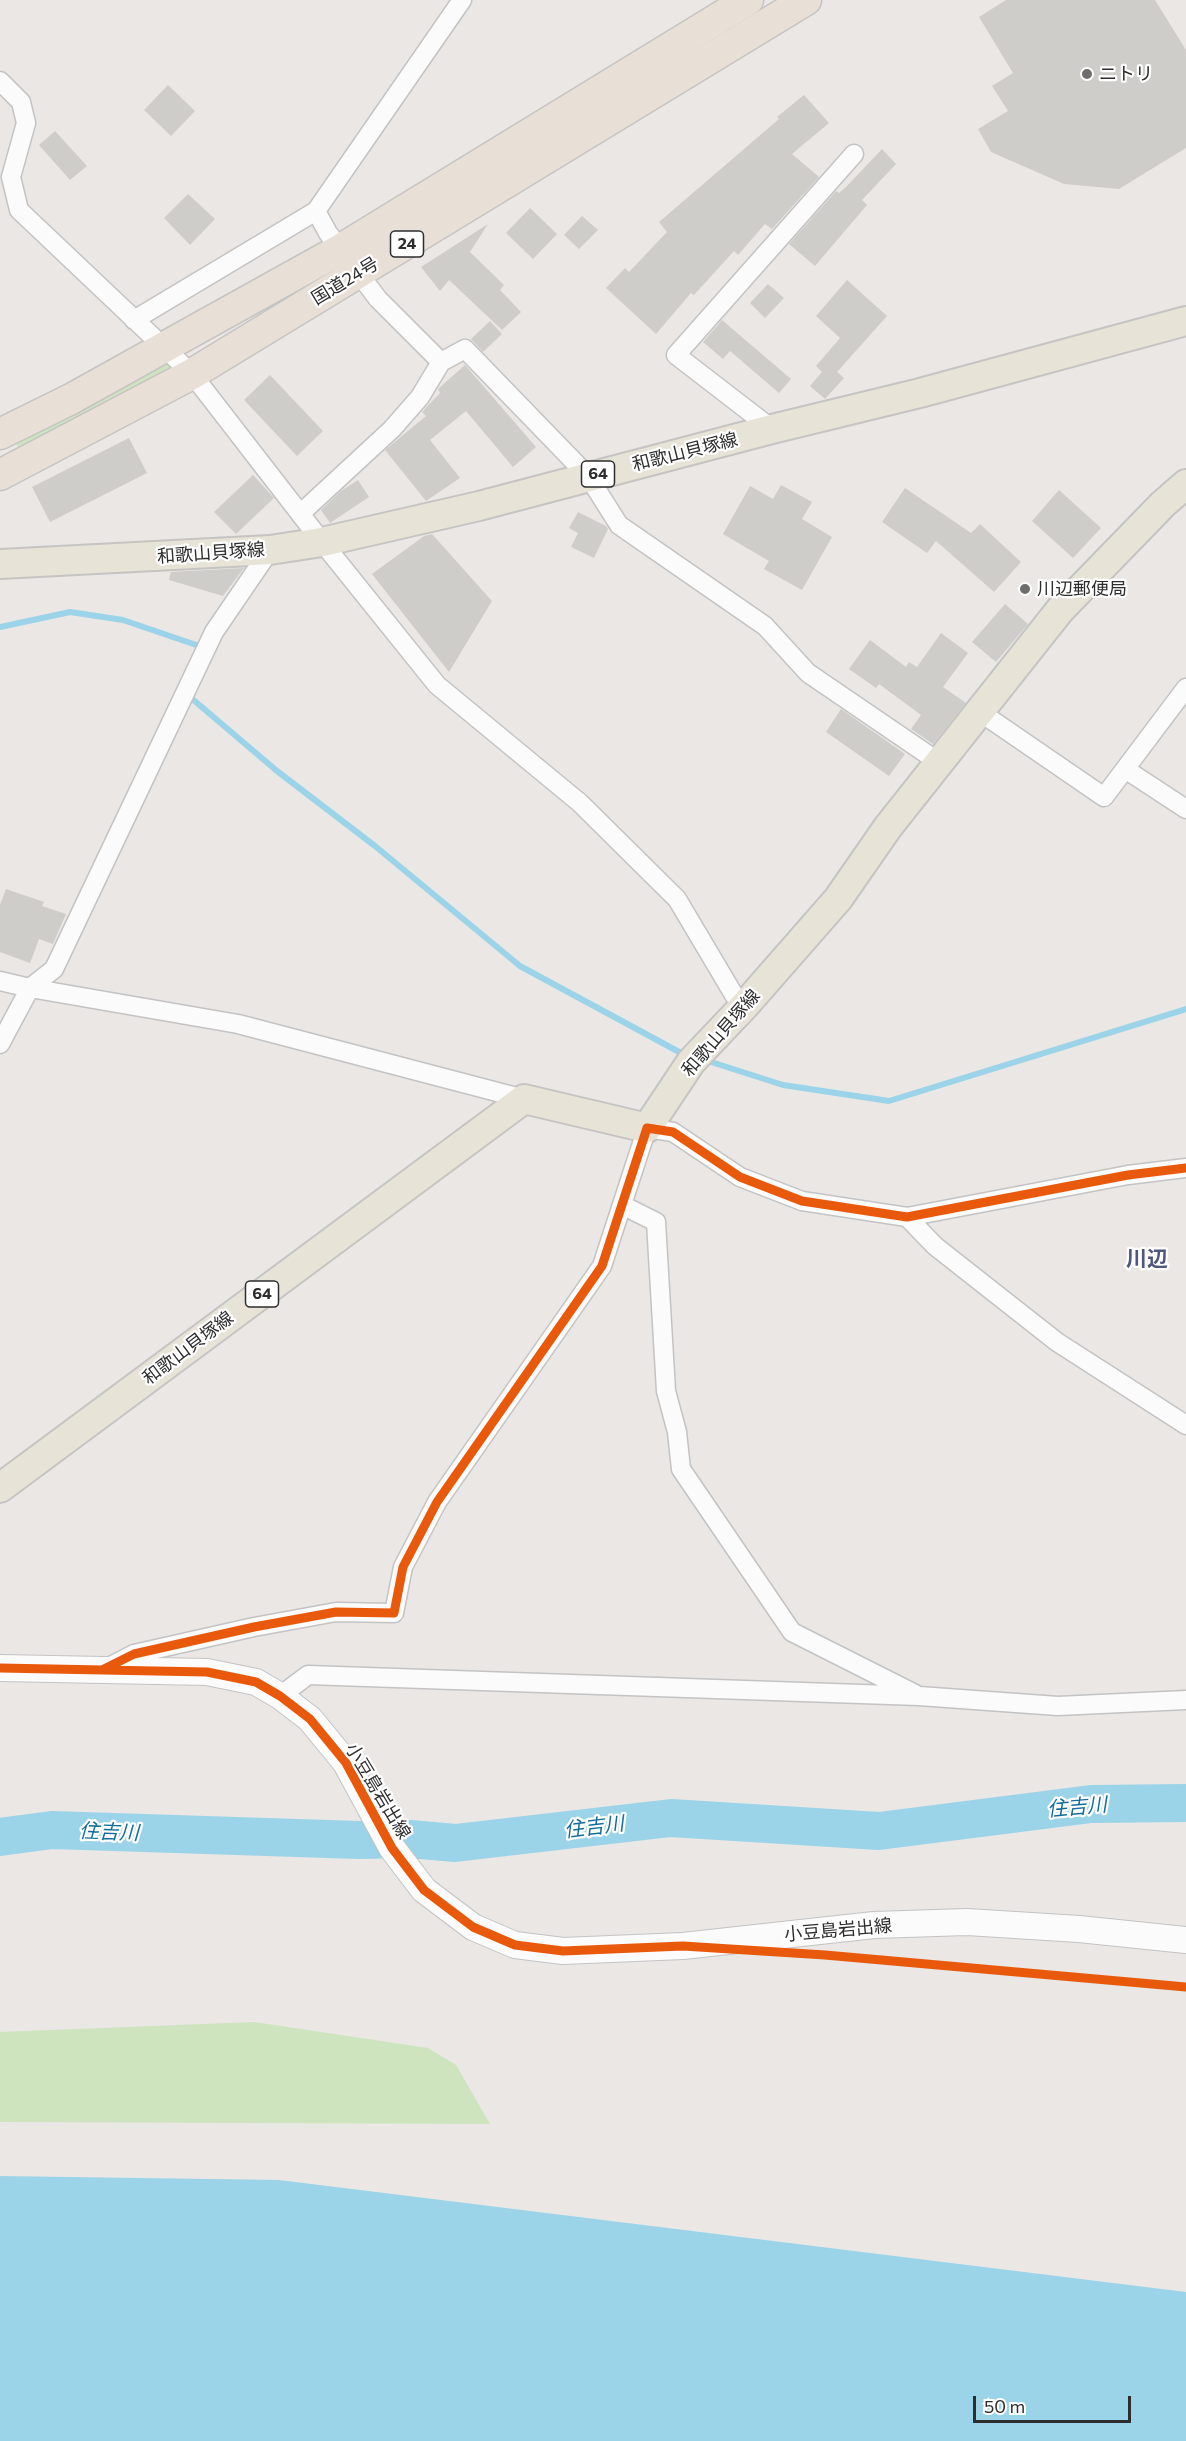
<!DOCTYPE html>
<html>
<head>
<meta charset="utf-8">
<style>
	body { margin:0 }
	#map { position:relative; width:1186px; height:2441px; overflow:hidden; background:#eae7e4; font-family:Commissioner,sans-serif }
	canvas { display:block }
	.scale { position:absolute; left:973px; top:2396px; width:158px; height:27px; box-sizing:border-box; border:3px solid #2d2d2d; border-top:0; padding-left:8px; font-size:18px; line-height:21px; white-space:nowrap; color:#2d2d2d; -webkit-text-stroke:4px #fff; paint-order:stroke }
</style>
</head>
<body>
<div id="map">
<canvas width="1186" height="2441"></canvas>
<div class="scale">50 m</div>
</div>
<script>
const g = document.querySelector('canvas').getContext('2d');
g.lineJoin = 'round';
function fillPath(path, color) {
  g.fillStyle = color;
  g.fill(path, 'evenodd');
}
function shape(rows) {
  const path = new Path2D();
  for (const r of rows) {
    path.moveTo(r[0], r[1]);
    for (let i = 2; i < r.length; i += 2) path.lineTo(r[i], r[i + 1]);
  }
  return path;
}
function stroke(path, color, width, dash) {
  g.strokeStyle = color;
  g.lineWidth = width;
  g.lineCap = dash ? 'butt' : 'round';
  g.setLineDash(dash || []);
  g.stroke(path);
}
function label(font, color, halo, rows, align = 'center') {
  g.font = font + ' Commissioner,"Noto Sans JP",sans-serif';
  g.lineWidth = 4.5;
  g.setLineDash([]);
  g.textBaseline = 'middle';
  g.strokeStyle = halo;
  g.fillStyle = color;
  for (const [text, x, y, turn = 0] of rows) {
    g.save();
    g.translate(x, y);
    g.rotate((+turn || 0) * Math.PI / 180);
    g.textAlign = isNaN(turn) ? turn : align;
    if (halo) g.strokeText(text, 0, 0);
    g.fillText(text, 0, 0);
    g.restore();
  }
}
fillPath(shape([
	[168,360,172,367,21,451,14,440],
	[254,2022,428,2048,456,2065,490,2124,0,2122,0,2032]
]), '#cde4bf');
fillPath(shape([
	[0,2176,279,2180,1186,2292,1186,2441,0,2441]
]), '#9bd4e8');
stroke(shape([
	[0,627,70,612,123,620,205,648],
	[191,694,190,697,277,771,375,846,520,966,681,1053],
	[708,1061,783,1085,889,1101,1186,1009]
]), '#9bd4e8', 6);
stroke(shape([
	[0,1837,52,1830,359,1840,410,1839,455,1843,671,1818,879,1831,1091,1804,1186,1803]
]), '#9bd4e8', 38);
fillPath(shape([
	[1006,0,1155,0,1186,50,1186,148,1119,189,1064,184,991,152,978,129,1008,111,992,86,1013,73,979,17],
	[168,85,195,111,171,136,144,110],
	[804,95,829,123,792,154,819,177,772,229,765,224,738,255,734,251,694,295,691,293,656,334,606,288,625,268,629,272,667,232,659,222,779,119,777,117],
	[55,131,87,166,70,180,39,145],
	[882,149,896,164,862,200,867,205,815,266,789,244,836,191,839,193,846,187],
	[188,194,215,219,190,245,164,218],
	[530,208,557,234,533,259,506,233],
	[582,216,598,230,579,249,564,235],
	[488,224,470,252,504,285,500,290,521,312,502,330,449,280,440,291,421,267],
	[847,280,887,316,837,372,844,378,825,399,810,386,822,372,816,366,840,338,816,316],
	[768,284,784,298,765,318,750,303],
	[722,320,791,379,779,393,730,351,723,359,703,342],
	[490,321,502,334,483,352,471,339],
	[465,365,536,447,513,467,466,411,430,440,460,478,426,501,385,450,426,416,422,412,440,393,438,389],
	[270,375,323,431,297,456,244,400],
	[129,438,147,473,50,522,32,487],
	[253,475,274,498,236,534,214,512],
	[358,480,369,497,330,523,321,510,341,491],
	[781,485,812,502,802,519,832,537,802,590,764,569,769,561,723,534,750,486,773,499],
	[905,488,971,533,980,524,1021,562,994,592,936,541,927,553,882,522],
	[1059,490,1101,528,1073,558,1032,521],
	[578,512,606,526,608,529,594,558,571,547,578,533,569,528],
	[432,534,492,601,449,672,372,574,424,536],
	[244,568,223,596,169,580,171,572],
	[1005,604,1028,624,996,662,972,642],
	[941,633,968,653,943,687,966,703,933,744,911,729,921,715,879,684,876,688,849,669,870,640,906,667,909,662,917,667],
	[841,709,905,754,889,776,826,732],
	[6,889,44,902,42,906,66,914,53,944,39,939,30,963,0,952,0,905]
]), '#cfcdca');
const minor = shape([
	[462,0,316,211,328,233,378,299,441,362,465,349,588,476,619,525,765,626,808,673,940,763],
	[0,81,21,102,26,123,11,177,19,210,192,374,322,542,437,685,580,803,677,899,734,995,746,1004],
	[134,320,316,211],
	[772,429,676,355,854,154],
	[300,514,392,429,420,397,441,362],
	[980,712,1104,797,1186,688],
	[1125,769,1186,809],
	[0,981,30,988,238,1024,524,1099],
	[0,1044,30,988,54,969,214,632,270,550],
	[622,1205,656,1222,666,1391,677,1432,681,1469,792,1632,915,1694],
	[907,1217,935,1246,1057,1342,1186,1425],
	[105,1669,134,1654,254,1627,336,1612,394,1613,403,1567,437,1502,602,1266,647,1128,673,1132,740,1177,802,1201,907,1217,1128,1175,1186,1168],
	[280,1696,308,1675,919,1696,1058,1706,1186,1700]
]);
const secondary = shape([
	[0,1668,207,1672,256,1682,280,1696,310,1719,346,1763,392,1848,424,1890,473,1927,515,1945,563,1951,683,1946,874,1925,967,1922,1079,1929,1186,1940]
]);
const primary = shape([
	[0,564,270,550,322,542,479,506,772,429,920,393,1186,321],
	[0,1488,524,1099,647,1128,691,1062,746,1004,838,899,888,827,1060,610,1163,504,1186,484]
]);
const trunk = shape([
	[0,434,71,399,341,249,748,0],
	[0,475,192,374,806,0]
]);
stroke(minor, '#c4c3c3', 21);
stroke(secondary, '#c4c3c3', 28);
stroke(primary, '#c6c4c3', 32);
stroke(trunk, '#c6c4c3', 33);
stroke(minor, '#fcfbfb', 18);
stroke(secondary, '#fcfbfb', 26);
stroke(primary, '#e7e3d6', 28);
stroke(trunk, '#e8e0d6', 30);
stroke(shape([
	[0,1668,207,1672,256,1682,280,1696,310,1719,346,1763,392,1848,424,1890,473,1927,515,1945,563,1951,683,1946,825,1955,1186,1987],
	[102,1670,134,1654,254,1627,336,1612,394,1613,403,1567,437,1502,602,1266,647,1128,673,1132,740,1177,802,1201,907,1217,1128,1175,1186,1168]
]), '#e8590c', 9);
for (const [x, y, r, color] of [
	[1087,74,6,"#6f6e6d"],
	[1025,589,6,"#6f6e6d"]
]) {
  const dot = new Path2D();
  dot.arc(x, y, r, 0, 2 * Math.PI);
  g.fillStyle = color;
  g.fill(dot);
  stroke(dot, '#fff', 2);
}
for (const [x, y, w] of [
	[407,244,33],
	[598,474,33],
	[262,1294,33]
]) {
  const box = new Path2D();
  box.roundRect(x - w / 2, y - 13, w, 26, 4.5);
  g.fillStyle = '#fff';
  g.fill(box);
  stroke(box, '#2d2d2d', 1.5);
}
label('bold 16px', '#2d2d2d', null, [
	["24",407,244],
	["64",598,474],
	["64",262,1294]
]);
label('18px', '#2d2d2d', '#fff', [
	["ニトリ",1099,74],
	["川辺郵便局",1037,589]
], 'left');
label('18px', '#2d2d2d', '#fff', [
	["国道24号",345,281,-31],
	["和歌山貝塚線",685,452,-14],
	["和歌山貝塚線",211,553,-4],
	["和歌山貝塚線",721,1033,-49],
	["和歌山貝塚線",188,1348,-37],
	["小豆島岩出線",378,1791,59],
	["小豆島岩出線",838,1930,-5]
]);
label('italic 20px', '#146c9a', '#fff', [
	["住吉川",1077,1807,-5],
	["住吉川",594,1827,-7],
	["住吉川",109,1832,2]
]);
label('bold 21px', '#4f577c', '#fff', [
	["川辺",1147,1259]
]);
</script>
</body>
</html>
